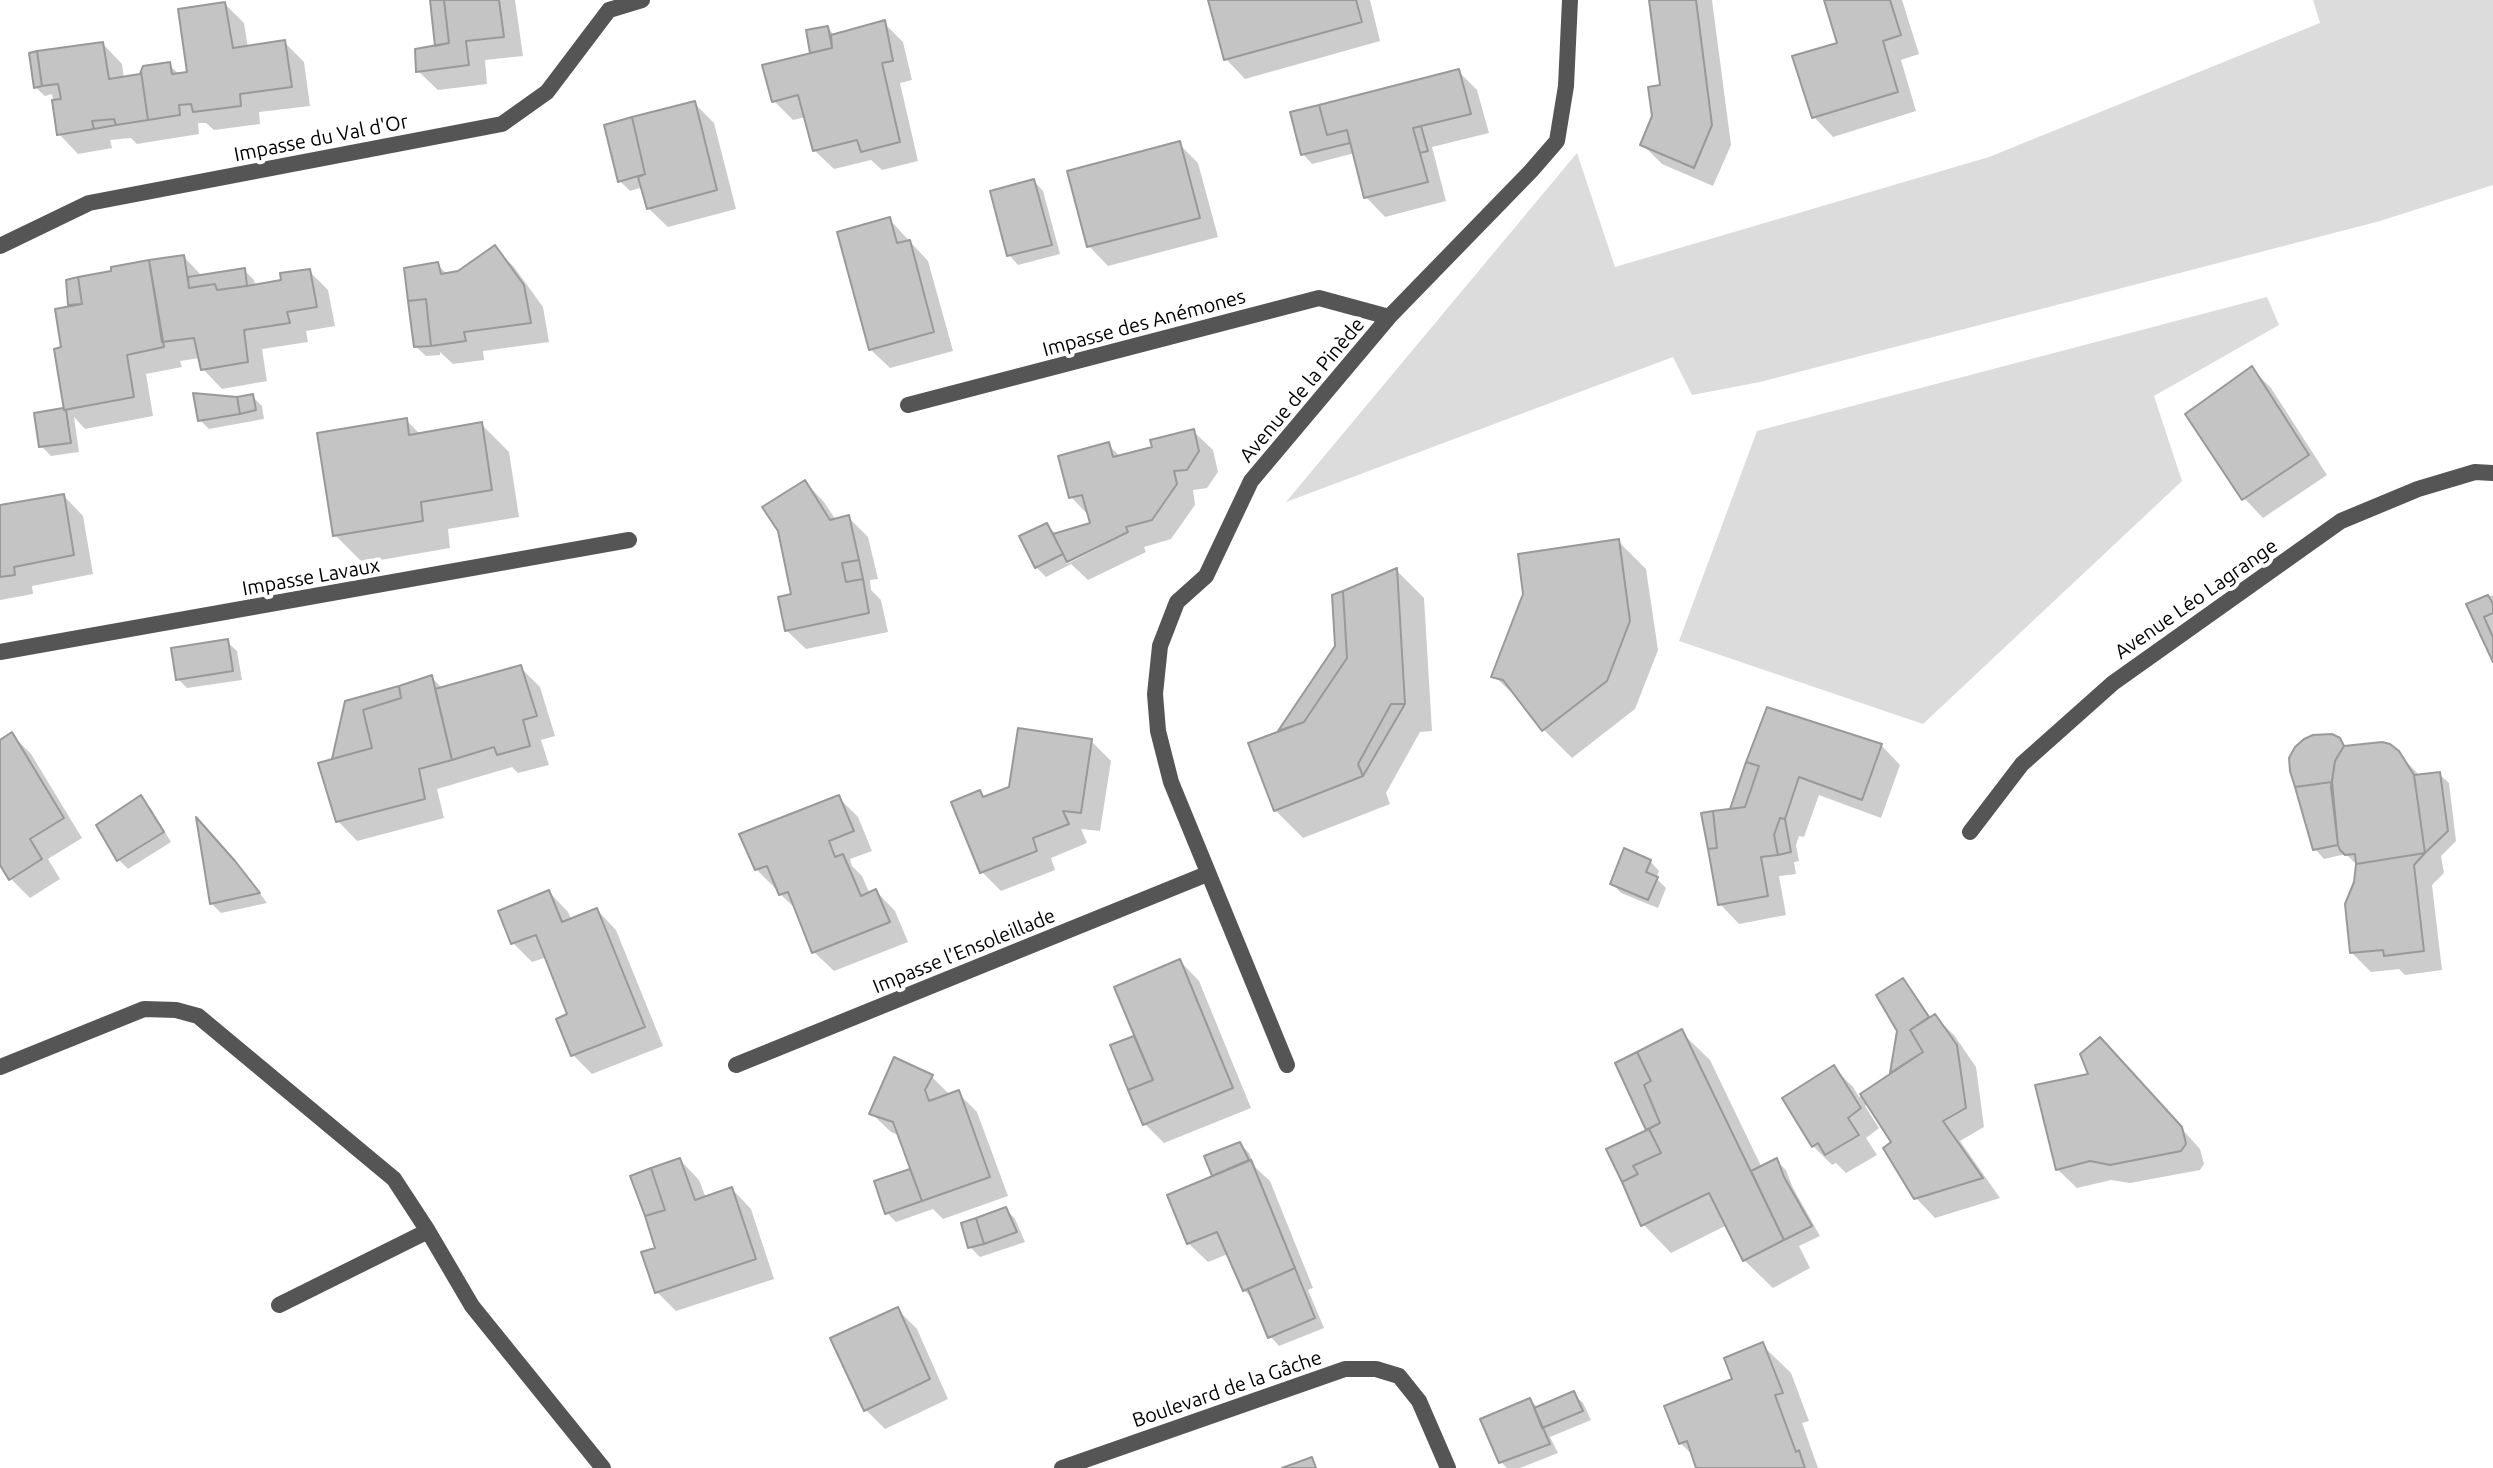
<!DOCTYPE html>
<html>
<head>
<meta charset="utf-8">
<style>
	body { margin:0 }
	canvas { display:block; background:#fff }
</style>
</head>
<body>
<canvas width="2493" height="1468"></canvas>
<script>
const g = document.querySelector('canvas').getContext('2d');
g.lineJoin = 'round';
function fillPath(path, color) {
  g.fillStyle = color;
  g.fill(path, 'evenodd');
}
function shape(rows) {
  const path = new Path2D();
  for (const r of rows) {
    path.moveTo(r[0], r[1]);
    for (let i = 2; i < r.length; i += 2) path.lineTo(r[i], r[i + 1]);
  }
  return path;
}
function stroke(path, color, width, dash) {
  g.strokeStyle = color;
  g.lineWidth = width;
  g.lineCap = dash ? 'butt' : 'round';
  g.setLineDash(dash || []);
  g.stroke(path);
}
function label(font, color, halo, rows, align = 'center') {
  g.font = font + ' Ubuntu,sans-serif';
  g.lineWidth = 8;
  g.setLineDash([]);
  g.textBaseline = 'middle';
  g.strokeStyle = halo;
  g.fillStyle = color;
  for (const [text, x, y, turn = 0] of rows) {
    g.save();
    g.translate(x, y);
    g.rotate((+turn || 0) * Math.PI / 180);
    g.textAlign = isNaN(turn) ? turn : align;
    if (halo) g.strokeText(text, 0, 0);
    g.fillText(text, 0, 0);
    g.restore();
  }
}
fillPath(shape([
	[2313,0,2493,0,2493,185,2380,221,1760,382,1692,395,1673,357,1286,502,1577,153,1615,267,1989,157,2320,23],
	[2267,297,2279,325,2154,396,2182,481,1923,724,1679,641,1757,431]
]), '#dcdcdc');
fillPath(shape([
	[432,0,515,0,523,56,485,60,487,84,438,90,418,71,439,47],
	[1210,0,1370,0,1380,41,1245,79,1226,59],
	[1651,0,1712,0,1731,145,1713,186,1662,164,1642,144,1654,117,1662,86],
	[1826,0,1902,0,1919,54,1901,60,1916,111,1833,137,1814,117,1840,44],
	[225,4,244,23,248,48,284,42,304,62,310,106,259,112,260,124,214,130,206,123,198,123,199,134,137,144,131,138,110,140,112,148,78,154,59,134,52,94,45,96,35,87,103,44,122,64,124,78,141,76,169,65,180,75,189,74],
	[884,23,903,42,912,80,900,83,918,161,882,170,871,160,834,169,814,150,806,117,793,120,774,101,814,54,812,52,828,28,835,36],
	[1458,71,1477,90,1489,133,1432,147,1446,201,1385,217,1366,197,1355,153,1312,164,1303,154,1292,114],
	[695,104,714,123,736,209,668,227,648,208,643,187,630,191,620,181],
	[1179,144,1198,163,1218,237,1108,266,1089,246],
	[1034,181,1043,191,1060,254,1018,265,1009,255],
	[889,219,928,261,953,351,890,368,870,349],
	[495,248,514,267,543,307,549,342,483,351,484,360,453,364,440,352,440,355,426,356,416,347,437,264,448,275,458,273],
	[184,257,203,277,244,270,254,280,255,286,284,281,309,271,328,290,335,326,306,331,308,342,262,349,267,381,222,389,203,369,200,358,180,361,182,367,146,374,153,416,85,429,74,417,79,452,51,456,41,446,66,412,56,350,63,348,73,307,70,304],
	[2252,369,2271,388,2327,475,2263,518,2244,498],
	[252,396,262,406,264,419,209,429,200,420,237,399],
	[406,420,421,435,481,424,509,452,519,517,448,529,450,548,363,563,335,535],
	[1193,431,1213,450,1218,472,1207,488,1193,490,1195,505,1171,539,1144,547,1146,552,1088,580,1071,564,1046,577,1036,567,1047,525,1057,535,1092,524,1090,517,1071,497,1108,445,1121,457,1154,449],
	[1106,544,1067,564,1066,561,1096,546],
	[805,482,824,502,836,520,849,518,868,537,878,579,870,580,871,590,881,600,888,632,806,649,786,630,793,595],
	[64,496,83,516,93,574,32,586,33,594,0,600,0,507],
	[1618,541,1646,569,1658,650,1635,709,1572,758,1544,730,1525,705,1494,676],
	[1396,570,1424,598,1432,731,1420,732,1386,793,1390,804,1303,838,1275,810,1281,731,1337,646],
	[2493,595,2493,658,2469,605],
	[227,642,237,651,242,680,187,688,178,679],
	[521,668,540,687,555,736,541,740,549,765,518,773,512,767,437,789,444,818,357,841,338,821,334,758,432,678,443,689],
	[12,735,31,754,82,838,48,859,60,879,30,898,11,879,0,861,0,742],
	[2338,740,2346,748,2398,753,2420,776,2439,774,2449,783,2456,841,2441,856,2444,873,2432,885,2442,970,2405,975,2399,969,2371,972,2352,953,2359,867,2346,854,2324,859,2315,849],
	[1091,741,1111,761,1100,831,1081,829,1087,843,1051,858,1055,870,1001,891,982,872,980,793,985,798,1010,788],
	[1881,745,1900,765,1881,818,1819,795,1804,837,1799,836,1796,845,1799,861,1794,862,1796,874,1779,876,1786,915,1739,924,1720,904,1732,811,1748,765],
	[838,797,858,817,872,851,850,859,852,866,862,876,870,894,876,891,895,911,908,942,834,971,814,952,798,911,780,894,778,888,776,889,756,869],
	[140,798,150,807,171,842,128,869,119,860,98,826],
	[1650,861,1659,871,1656,878,1666,888,1658,908,1621,893,1612,883],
	[245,873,267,903,221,913,212,904],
	[549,892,568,912,572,921,597,910,616,930,663,1046,592,1074,573,1055,569,1015,547,957,532,962,513,943],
	[1180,961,1199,981,1251,1108,1164,1143,1145,1124,1133,1038,1141,1046],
	[1902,980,1912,990,1931,1018,1934,1016,1954,1035,1976,1067,1984,1127,1960,1141,2000,1198,1935,1218,1916,1198,1894,1143,1868,1104,1865,1106,1879,1128,1866,1138,1877,1155,1846,1173,1836,1163,1832,1165,1813,1146,1834,1068,1853,1087,1859,1097,1894,1074],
	[1681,1032,1710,1060,1762,1168,1776,1160,1786,1170,1793,1188,1820,1236,1799,1246,1810,1268,1773,1288,1744,1260,1727,1225,1671,1253,1643,1224,1649,1131,1618,1064],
	[2119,1059,2200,1149,2204,1164,2200,1170,2130,1183,2111,1180,2077,1188,2057,1169,2091,1076],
	[932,1077,950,1095,958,1093,977,1112,1008,1196,943,1219,933,1209,896,1222,887,1213,909,1171,915,1177,900,1136,891,1132,871,1113],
	[1240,1144,1249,1153,1256,1168,1270,1181,1313,1288,1308,1290,1324,1328,1279,1346,1270,1336,1255,1301,1244,1290,1228,1254,1208,1262,1188,1243,1214,1177,1207,1157],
	[680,1160,699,1180,706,1198,732,1189,751,1209,774,1279,676,1311,657,1292,657,1250],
	[1006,1209,1015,1219,1025,1242,980,1257,970,1247],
	[897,1309,917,1329,948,1399,885,1429,866,1410],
	[1762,1345,1791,1373,1809,1421,1802,1423,1818,1468,1698,1468,1695,1457,1680,1443,1735,1381],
	[1573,1394,1583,1403,1591,1420,1550,1437,1558,1453,1520,1468,1507,1468,1501,1462,1530,1400,1538,1408]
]), '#0003');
const building = shape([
	[430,0,444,0,449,43,435,46,430,0],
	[444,0,499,0,504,37,466,41,469,65,416,72,415,49,449,43,444,0],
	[1208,0,1356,0,1362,22,1224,60,1208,0],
	[1649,0,1696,0,1712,125,1694,168,1640,145,1652,116,1648,87,1660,85,1649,0],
	[1824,0,1890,0,1901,35,1883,41,1898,92,1812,118,1792,56,1837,43,1824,0],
	[225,2,233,48,285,40,292,87,240,94,241,106,193,112,191,104,179,105,180,115,148,120,141,71,143,66,170,62,172,74,187,72,178,9,225,2],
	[885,20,893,61,882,63,900,142,861,152,857,140,813,151,798,95,772,102,762,65,832,48,831,35,885,20],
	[828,26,832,48,810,53,806,30,828,26],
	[103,42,109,79,140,74,141,71,148,120,116,125,114,119,92,121,94,129,57,135,52,100,61,99,58,84,42,86,37,51,103,42],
	[37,51,42,86,34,88,29,53,37,51],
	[1459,69,1471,114,1413,128,1428,182,1364,198,1347,130,1327,135,1319,105,1459,69],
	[695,101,717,190,647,209,638,177,645,174,632,117,695,101],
	[1319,105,1327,135,1347,130,1350,143,1301,155,1290,112,1319,105],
	[632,117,645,174,618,182,604,125,632,117],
	[114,119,116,125,94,129,92,121,114,119],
	[1421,126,1428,151,1420,153,1413,128,1421,126],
	[1180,141,1200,218,1087,247,1067,171,1180,141],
	[1034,179,1052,245,1007,256,990,191,1034,179],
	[890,217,897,243,910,240,934,332,869,350,837,232,890,217],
	[495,245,524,285,531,323,464,332,466,341,431,346,426,299,408,301,404,268,438,262,441,274,458,271,495,245],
	[184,255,189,288,215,284,217,290,247,286,281,280,280,273,310,269,317,307,287,312,290,323,244,330,248,362,201,370,194,338,162,342,149,260,184,255],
	[149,260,164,347,127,355,134,397,64,410,54,349,61,347,55,309,82,304,78,277,111,271,111,267,149,260],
	[245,268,247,286,217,290,215,284,189,288,188,277,245,268],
	[78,277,82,304,68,305,66,280,78,277],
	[426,299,431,346,414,347,408,301,426,299],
	[2252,366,2309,455,2242,500,2185,414,2252,366],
	[193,393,237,397,240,414,198,421,193,393],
	[253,394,256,410,240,414,237,397,253,394],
	[63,408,66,410,71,443,39,447,34,413,63,408],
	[407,418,409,435,482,422,492,490,421,502,423,521,333,536,317,433,407,418],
	[1194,429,1199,451,1187,470,1174,471,1177,484,1152,520,1126,527,1128,532,1067,562,1053,534,1090,523,1082,495,1069,498,1058,456,1109,442,1113,457,1152,447,1150,440,1194,429],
	[805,480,830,520,849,515,859,560,842,563,846,582,863,579,869,613,785,631,778,597,791,594,778,531,762,507,805,480],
	[64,494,74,555,14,567,15,575,0,577,0,505,64,494],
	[1047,523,1063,554,1035,568,1019,536,1047,523],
	[1619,539,1630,621,1607,681,1542,731,1503,680,1491,677,1523,594,1518,554,1619,539],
	[859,560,863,579,846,582,842,563,859,560],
	[1397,568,1405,704,1391,704,1358,764,1363,776,1274,811,1248,743,1304,722,1347,658,1343,591,1397,568],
	[1343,591,1347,658,1304,722,1278,731,1335,646,1332,595,1343,591],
	[2488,595,2493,604,2493,613,2484,617,2493,637,2493,662,2466,604,2488,595],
	[228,639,233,671,176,680,171,648,228,639],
	[521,665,537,716,523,720,530,746,497,755,494,747,452,760,435,689,521,665],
	[432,675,452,760,419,769,425,799,336,822,318,763,372,748,363,710,401,698,399,686,432,675],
	[399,686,401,698,363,710,372,748,332,759,345,701,399,686],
	[1391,704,1405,704,1363,776,1358,764,1391,704],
	[1767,707,1882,744,1862,800,1799,777,1785,819,1780,818,1774,835,1778,855,1761,857,1768,896,1718,905,1708,849,1717,848,1713,811,1745,807,1759,766,1746,762,1767,707],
	[1018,728,1092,739,1081,813,1063,811,1069,824,1033,838,1037,851,980,873,951,802,980,790,983,797,1009,787,1018,728],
	[12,732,64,818,30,839,42,859,9,880,0,865,0,740,12,732],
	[2332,734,2340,738,2344,746,2335,761,2332,782,2295,787,2290,771,2289,758,2295,747,2304,739,2313,735,2332,734],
	[2382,742,2390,744,2399,751,2414,775,2425,853,2356,864,2355,854,2345,855,2340,850,2338,845,2331,787,2335,761,2344,746,2382,742],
	[1746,762,1759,766,1745,807,1730,809,1746,762],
	[2440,772,2448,831,2425,853,2414,775,2440,772],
	[2332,782,2338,845,2313,850,2295,787,2332,782],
	[141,795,164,832,117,861,96,825,141,795],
	[839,795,854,831,829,841,835,857,843,854,861,896,876,889,890,922,812,953,788,892,779,895,767,866,755,870,739,834,839,795],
	[1713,811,1717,848,1708,849,1701,813,1713,811],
	[196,817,235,861,260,893,210,904,196,817],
	[1780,818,1785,819,1791,852,1778,855,1774,835,1780,818],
	[1624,848,1651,860,1646,872,1658,877,1648,900,1610,884,1624,848],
	[2425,853,2414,865,2424,951,2384,956,2383,950,2350,953,2345,904,2354,882,2356,864,2425,853],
	[549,890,562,922,597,908,645,1027,571,1056,556,1019,567,1014,536,935,511,944,498,911,549,890],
	[1180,959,1233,1088,1143,1125,1128,1090,1153,1080,1114,987,1180,959],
	[1903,978,1929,1017,1910,1030,1923,1052,1890,1073,1897,1031,1876,995,1903,978],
	[1935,1014,1957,1045,1966,1108,1943,1121,1983,1178,1914,1199,1883,1148,1891,1142,1860,1094,1923,1052,1910,1030,1935,1014],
	[1682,1029,1784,1240,1743,1261,1709,1193,1641,1226,1622,1182,1638,1174,1633,1166,1661,1153,1649,1129,1660,1123,1644,1085,1651,1081,1637,1052,1682,1029],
	[1134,1036,1153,1080,1128,1090,1110,1045,1134,1036],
	[2100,1037,2182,1127,2186,1144,2181,1151,2110,1165,2090,1161,2056,1170,2035,1085,2088,1074,2080,1054,2100,1037],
	[1637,1052,1651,1081,1644,1085,1660,1123,1646,1130,1615,1063,1637,1052],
	[894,1057,933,1075,925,1090,929,1101,959,1090,990,1177,922,1201,893,1122,869,1114,894,1057],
	[1834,1065,1861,1108,1848,1118,1859,1135,1825,1155,1818,1143,1812,1147,1782,1098,1834,1065],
	[1649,1129,1661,1153,1633,1166,1638,1174,1622,1182,1606,1149,1649,1129],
	[1240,1142,1249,1160,1212,1176,1204,1156,1240,1142],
	[680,1158,695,1200,732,1187,756,1259,655,1293,641,1252,655,1248,645,1216,665,1210,651,1168,680,1158],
	[1777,1158,1784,1177,1812,1226,1784,1240,1751,1171,1777,1158],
	[1251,1160,1295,1268,1243,1291,1217,1232,1187,1244,1167,1195,1251,1160],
	[651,1168,665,1210,645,1216,630,1176,651,1168],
	[910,1169,922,1201,885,1214,874,1181,910,1169],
	[1006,1207,1017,1232,984,1244,976,1218,1006,1207],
	[976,1218,984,1244,968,1248,961,1223,976,1218],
	[1295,1268,1315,1318,1268,1338,1248,1289,1295,1268],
	[898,1307,930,1379,864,1411,830,1338,898,1307],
	[1763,1342,1783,1393,1775,1395,1796,1452,1799,1450,1805,1468,1696,1468,1687,1441,1679,1444,1664,1406,1732,1379,1724,1358,1763,1342],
	[1574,1391,1583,1411,1542,1428,1534,1408,1574,1391],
	[1530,1398,1550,1444,1499,1463,1480,1419,1530,1398],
	[1312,1457,1316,1468,1282,1468,1312,1457]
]);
fillPath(building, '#c4c4c4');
stroke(building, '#999', 2);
stroke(shape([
	[0,652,629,540],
	[736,1065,1207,874],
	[0,1067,144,1009,176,1010,198,1016,394,1179,428,1231,472,1306,603,1468],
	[279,1305,428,1231]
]), '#555', 16);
stroke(shape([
	[0,246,89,203,502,124,547,92,609,10,642,0],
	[908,405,1319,298,1389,317],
	[1970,832,2022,764,2113,683,2341,521,2418,489,2475,472,2493,473],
	[1287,1065,1171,782,1158,731,1155,694,1160,646,1177,602,1206,576,1251,481,1389,317,1531,171,1557,141,1566,86,1570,0],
	[1062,1468,1345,1369,1376,1369,1399,1376,1419,1401,1448,1468]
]), '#555', 16);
label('20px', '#000', '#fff', [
	["Impasse du Val d'Or",321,138,-11],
	["Impasse des Anémones",1144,323,-15],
	["Avenue de la Pinède",1302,390,-50],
	["Impasse Lavaux",311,577,-10],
	["Avenue Léo Lagrange",2196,599,-35],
	["Impasse l’Ensoleillade",964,951,-22],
	["Boulevard de la Gâche",1227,1389,-19]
]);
</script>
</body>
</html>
